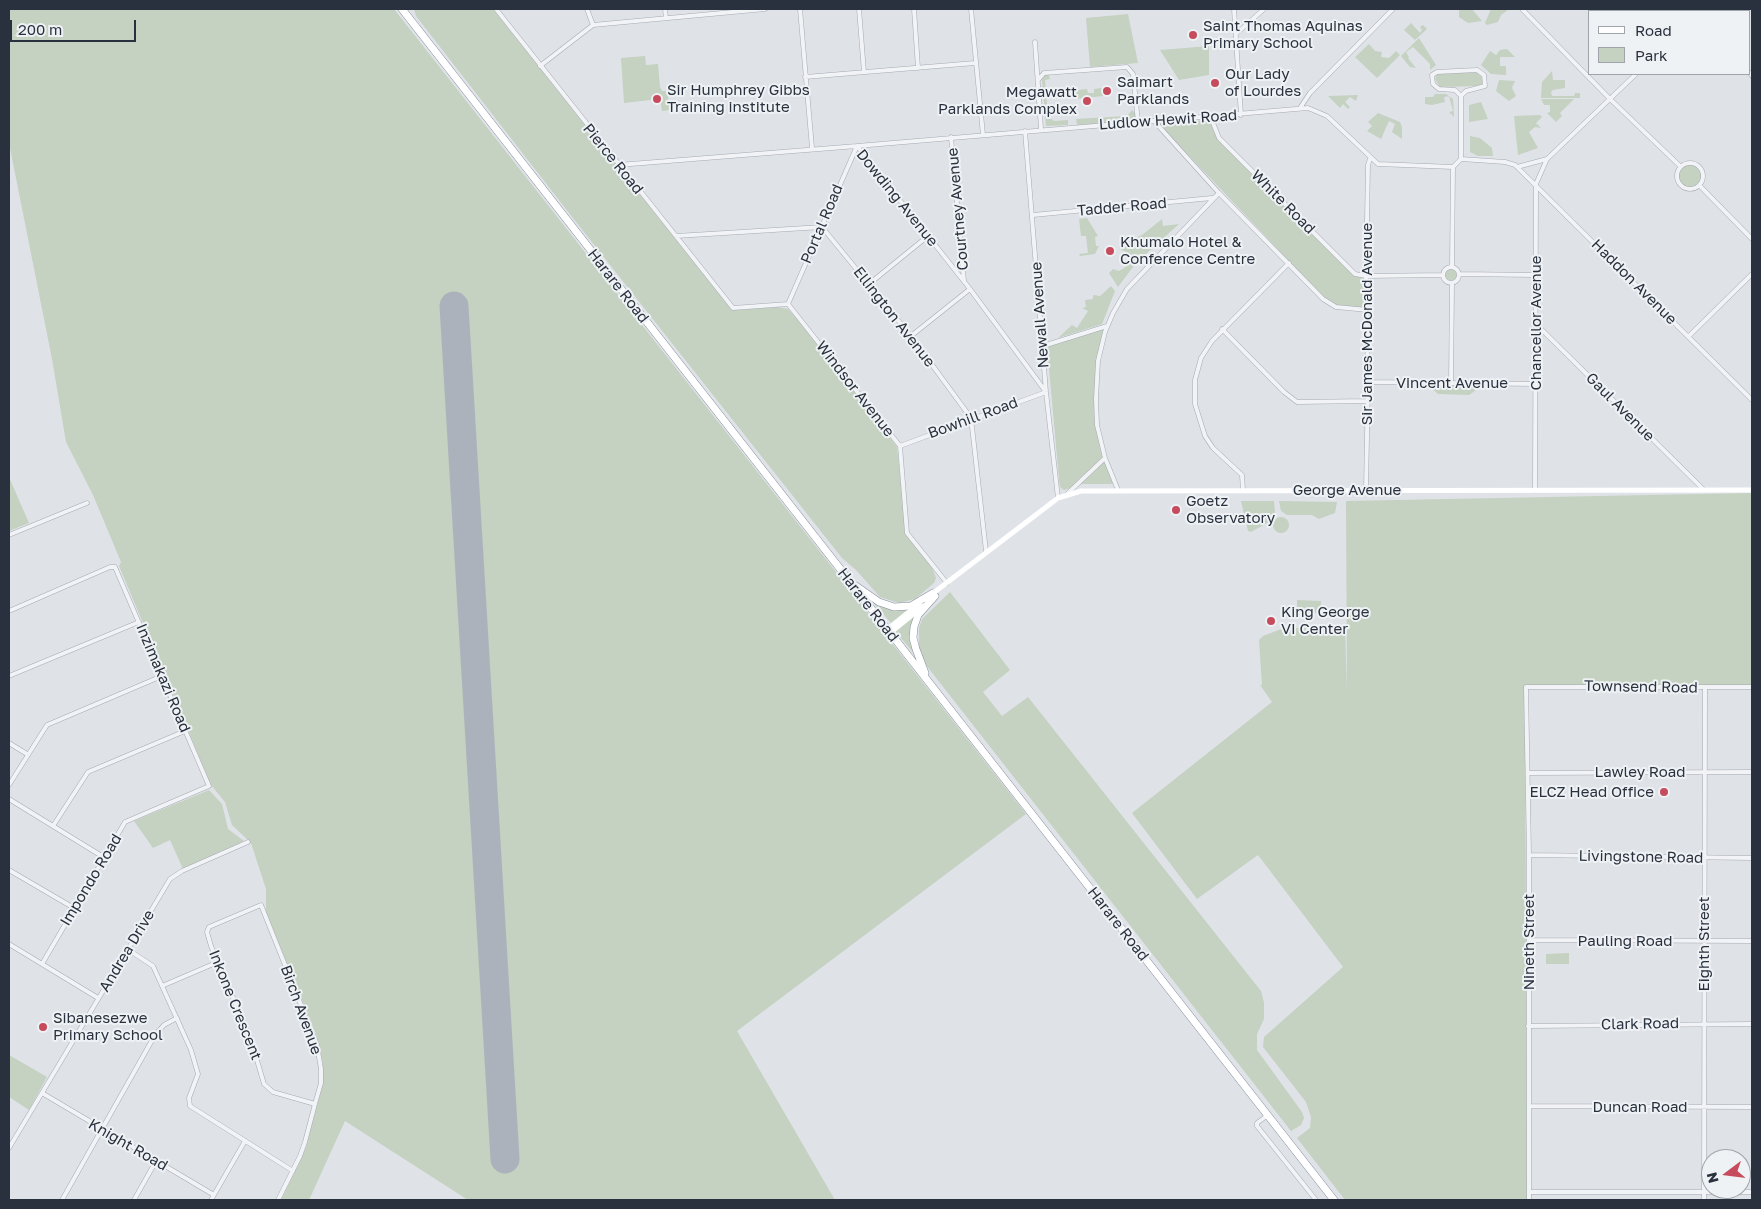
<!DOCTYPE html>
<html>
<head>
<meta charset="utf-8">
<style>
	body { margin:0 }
	#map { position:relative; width:1761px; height:1209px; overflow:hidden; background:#dfe3e8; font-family:"Golos Text",sans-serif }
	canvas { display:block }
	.frame { position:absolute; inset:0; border:10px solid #29313e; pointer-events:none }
	.legend { position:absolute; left:1588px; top:10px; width:162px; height:65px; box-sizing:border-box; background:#eff2f5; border:1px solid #a0a5ac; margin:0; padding:6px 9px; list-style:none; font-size:15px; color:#29313e }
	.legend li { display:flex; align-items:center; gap:10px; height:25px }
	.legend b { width:25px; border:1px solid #a0a5ac }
	.north { position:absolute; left:1701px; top:1149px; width:50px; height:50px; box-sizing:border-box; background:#eff2f5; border:1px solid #a0a5ac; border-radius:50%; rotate:255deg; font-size:14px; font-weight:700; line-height:20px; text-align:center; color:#29313e }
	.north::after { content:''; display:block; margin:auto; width:18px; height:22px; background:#c64b5c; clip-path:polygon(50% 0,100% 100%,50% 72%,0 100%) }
	.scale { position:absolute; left:10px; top:20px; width:126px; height:22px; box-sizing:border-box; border:2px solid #29313e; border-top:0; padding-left:6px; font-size:15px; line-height:18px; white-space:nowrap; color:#29313e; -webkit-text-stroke:4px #eff2f5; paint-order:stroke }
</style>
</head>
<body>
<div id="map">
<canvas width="1761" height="1209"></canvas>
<div class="frame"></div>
<ul class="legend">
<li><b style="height:6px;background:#fff"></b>Road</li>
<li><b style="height:14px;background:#c5d1c1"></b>Park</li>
</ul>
<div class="north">N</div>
<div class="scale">200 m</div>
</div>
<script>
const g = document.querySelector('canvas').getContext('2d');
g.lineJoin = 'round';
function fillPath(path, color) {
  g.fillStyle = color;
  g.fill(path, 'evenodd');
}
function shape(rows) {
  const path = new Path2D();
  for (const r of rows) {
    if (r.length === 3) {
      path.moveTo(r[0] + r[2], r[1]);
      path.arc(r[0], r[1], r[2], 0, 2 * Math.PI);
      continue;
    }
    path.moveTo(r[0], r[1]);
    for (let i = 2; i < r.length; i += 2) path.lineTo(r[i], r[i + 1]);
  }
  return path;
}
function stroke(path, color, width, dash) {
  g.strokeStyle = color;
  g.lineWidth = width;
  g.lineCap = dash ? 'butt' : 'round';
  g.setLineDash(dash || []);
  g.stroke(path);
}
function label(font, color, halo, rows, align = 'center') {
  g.font = font + ' "Golos Text",sans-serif';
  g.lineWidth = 4;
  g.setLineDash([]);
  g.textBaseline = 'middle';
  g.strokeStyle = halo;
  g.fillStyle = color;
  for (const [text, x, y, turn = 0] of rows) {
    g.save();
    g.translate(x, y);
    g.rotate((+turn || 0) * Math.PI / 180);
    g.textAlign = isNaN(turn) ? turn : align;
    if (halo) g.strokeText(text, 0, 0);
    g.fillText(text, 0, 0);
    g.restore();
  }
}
fillPath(shape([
	[9,9,394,9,1026,814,737,1031,835,1200,468,1200,345,1121,309,1200,281,1200,306,1147,323,1082,323,1063,316,1034,266,912,266,889,251,843,232,825,225,802,211,785,119,566,121,562,93,495,66,442,52,359,9,143],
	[414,9,493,9,731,309,737,310,778,307,788,309,813,337,897,447,906,532,932,567,936,578,934,583,915,599,899,603,880,597,856,570,842,558,576,222,416,16],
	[1459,9,1472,9,1482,21,1468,23,1459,17],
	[1491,9,1509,9,1501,15,1498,22,1487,25,1485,23],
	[1128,14,1138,63,1090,67,1086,18],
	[1411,23,1420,33,1422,30,1420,27,1423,25,1427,29,1415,40,1404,30],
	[1419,38,1436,65,1430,70,1430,64,1413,47,1406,52,1409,57,1408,58,1416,68,1410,67,1401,56],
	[1369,44,1375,51,1382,52,1381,57,1389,58,1396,51,1400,55,1377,78,1355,57],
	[1209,46,1209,75,1179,80,1160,50],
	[1507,49,1515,57,1500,57,1500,66,1506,66,1506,75,1491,74,1481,65,1490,51,1496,55,1500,50],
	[645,56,646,65,658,64,660,87,662,91,667,91,670,110,662,111,660,99,624,103,621,58],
	[1552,71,1553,80,1565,80,1565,88,1553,90,1551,92,1552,96,1574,96,1575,93,1580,93,1580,98,1541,98,1542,82],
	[1477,72,1483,79,1483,83,1478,86,1440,87,1435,79,1437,74],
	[1045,75,1049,75,1050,79,1045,80,1048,116,1054,121,1068,120,1068,125,1046,126,1042,80],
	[1499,80,1515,81,1512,88,1516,96,1509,101,1496,91],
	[1102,88,1103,96,1075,99,1074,96,1071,97,1070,91,1087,89,1088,93,1094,93,1094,89],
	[1435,94,1446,94,1453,99,1454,117,1449,112,1453,111,1449,96,1444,97,1445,102,1432,105,1425,104,1425,97,1433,97],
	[1358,95,1356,101,1350,97,1345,102,1350,107,1348,109,1343,104,1340,108,1328,96],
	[1541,99,1574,99,1560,113,1562,116,1556,122,1547,113,1550,112,1550,105,1544,105],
	[1481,102,1488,119,1469,122,1469,105],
	[1132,110,1135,113,1135,121,1077,125,1076,119,1127,116],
	[1378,113,1400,122,1402,127,1402,139,1392,132,1395,124,1389,121,1381,139,1367,131,1372,126,1368,122],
	[1540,115,1542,117,1536,123,1541,128,1535,127,1529,132,1538,148,1518,155,1514,116],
	[1197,120,1211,123,1217,138,1354,275,1365,278,1366,308,1337,306,1324,298,1157,122],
	[1470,136,1480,138,1492,148,1493,156,1478,156,1470,152],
	[1690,176,13],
	[1087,218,1098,236,1095,237,1096,246,1099,246,1095,254,1080,256,1079,254,1088,253,1086,236,1081,236,1079,219],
	[1162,219,1163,226,1179,224,1136,263,1118,287,1109,273,1113,269,1119,271,1129,265,1128,253,1120,249,1119,246,1142,235],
	[1451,275,8],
	[1111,286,1115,291,1102,324,1058,338,1072,325,1077,328,1088,311,1082,308,1086,307,1085,300,1093,299,1093,295,1100,296],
	[1106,327,1098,361,1097,425,1113,484,1082,484,1064,490,1060,487,1059,479,1047,346],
	[1428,385,1429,385,1482,386,1469,395,1438,394],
	[9,477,29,523,9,531],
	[1752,493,1752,686,1525,685,1527,1200,1345,1200,1297,1138,1310,1128,1311,1117,1306,1102,1263,1047,1264,1037,1343,967,1258,855,1197,899,1132,813,1272,702,1260,685,1276,686,1262,685,1259,640,1263,636,1284,628,1345,627,1347,693,1346,501],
	[1241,501,1274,501,1275,512,1269,522,1251,532,1248,531],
	[1279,501,1337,502,1335,513,1319,519,1312,515,1287,515,1281,511],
	[1281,525,8],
	[950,592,1010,670,983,692,1002,716,1028,697,1261,991,1264,1003,1264,1019,1257,1034,1257,1050,1302,1112,1304,1118,1301,1125,1291,1131,926,665,919,648,919,628,922,619],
	[869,598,910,608,891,623],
	[1297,600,1321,601,1320,613,1297,612],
	[916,613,914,621,917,657,895,631],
	[209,790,222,804,228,829,244,841,183,869,170,840,153,848,134,821],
	[1569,953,1569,964,1546,964,1546,954],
	[9,1055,47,1077,29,1110,9,1097]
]), '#c5d1c1');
stroke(shape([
	[454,306,505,1159]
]), '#acb2bc', 29);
const street = shape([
	[496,9,733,308,788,304,900,446,907,533,947,583],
	[587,9,593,25],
	[665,9,666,18],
	[800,9,812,148],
	[859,9,864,72],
	[914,9,918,68],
	[971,9,983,135],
	[1234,9,1241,115],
	[1522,9,1610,99,1680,166],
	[1685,9,1688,11],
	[1696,11,1699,9],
	[1237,33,1264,9],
	[1035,42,1041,129],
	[540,66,593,25,765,9],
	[1477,70,1484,75,1485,86,1466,91,1461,96,1455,90,1439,89,1433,84,1432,75,1437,72,1477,70],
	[1750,73,1752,76],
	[805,77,975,63],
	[1038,80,1044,73,1127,67,1133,74,1138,122],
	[1461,96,1461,159],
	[1300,108,1310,93,1393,9],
	[1211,118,1219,138,1355,274,1366,276,1443,275],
	[1154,121,1219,193,1323,299,1336,307,1368,310],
	[1025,131,1046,392,1058,498],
	[951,137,964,281],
	[1690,176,13],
	[618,165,857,146,970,289,1046,392,900,446],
	[1517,167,1547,159,1636,74],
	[1699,185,1752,239],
	[1033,215,1212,198],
	[676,236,822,227,911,336,971,418,986,551],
	[1451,275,8],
	[1452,267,1453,167],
	[1460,274,1535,275],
	[869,284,928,236],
	[788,304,857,146,1308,108,1327,116,1378,164,1453,167,1461,159,1505,162,1515,165,1752,400],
	[1537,325,1703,489],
	[1222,329,1284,392,1297,402,1368,401],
	[911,336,970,289],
	[1689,336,1752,274],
	[1043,346,1107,326],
	[1368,382,1537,384],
	[1451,383,1452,284],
	[1118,490,1105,458,1097,425,1096,399,1098,361,1105,332,1113,313,1127,289,1219,193],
	[1243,490,1242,475,1213,448,1205,436,1195,404,1195,380,1201,358,1212,341,1289,263],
	[1366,490,1368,382,1366,276,1368,165,1370,159],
	[1535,490,1536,184,1547,159],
	[1068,493,1105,458],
	[9,535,87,503],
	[9,611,110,567,115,567,209,786,125,822,42,964],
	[9,676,139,622],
	[9,743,27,754],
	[1528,773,1752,772],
	[9,785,47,725,162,676],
	[9,799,105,858],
	[53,826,88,772,185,731],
	[1529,855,1752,858],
	[9,870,74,908],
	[1529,940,1752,941],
	[9,944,98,998],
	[127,949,153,966,191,1050,198,1074,189,1098,190,1106,293,1171],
	[162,986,218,962],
	[1528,1026,1752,1024],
	[42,1093,214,1195],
	[1529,1106,1752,1107],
	[1268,1115,1257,1123,1257,1126,1316,1200],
	[9,1148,170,879,182,871,248,842],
	[1529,1192,1752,1192],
	[62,1200,155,1035,164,1025,177,1018],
	[134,1200,156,1161],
	[211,1200,245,1141],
	[278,1200,300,1156,305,1142,315,1104,321,1083,321,1069,317,1045,261,905,209,927,207,932,211,946,251,1040,264,1084,273,1092,315,1104],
	[1529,1200,1529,855,1526,687,1752,687],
	[1704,1200,1705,687]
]);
const highway = shape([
	[402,9,1334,1200],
	[856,586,879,602,894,607,911,606,933,593],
	[925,673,916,649,913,638,914,627,918,615,935,596]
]);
stroke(street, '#a5aab2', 5);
stroke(highway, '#88909e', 8);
stroke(street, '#f2f3f6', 4);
stroke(shape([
	[932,594,1058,498,1081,491,1752,490],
	[888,629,919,604],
	[890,633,923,606]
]), '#fff', 5);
stroke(highway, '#fff', 7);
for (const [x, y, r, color] of [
	[1193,35,5,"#c64b5c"],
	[1215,83,5,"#c64b5c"],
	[1107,91,5,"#c64b5c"],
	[657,99,5,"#c64b5c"],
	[1087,101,5,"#c64b5c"],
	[1110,251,5,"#c64b5c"],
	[1176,510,5,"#c64b5c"],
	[1271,621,5,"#c64b5c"],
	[1664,792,5,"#c64b5c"],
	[43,1027,5,"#c64b5c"]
]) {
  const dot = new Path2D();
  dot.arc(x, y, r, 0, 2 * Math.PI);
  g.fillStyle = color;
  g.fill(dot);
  stroke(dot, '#eff2f5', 2);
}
label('15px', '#29313e', '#eff2f5', [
	["Saint Thomas Aquinas",1203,26],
	["Primary School",1203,43],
	["Our Lady",1225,74],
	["of Lourdes",1225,91],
	["Saimart",1117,82],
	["Parklands",1117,99],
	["Sir Humphrey Gibbs",667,90],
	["Training institute",667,107],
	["Megawatt",1077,92,"right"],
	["Parklands Complex",1077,109,"right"],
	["Khumalo Hotel &",1120,242],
	["Conference Centre",1120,259],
	["Goetz",1186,501],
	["Observatory",1186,518],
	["King George",1281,612],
	["VI Center",1281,629],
	["ELCZ Head Office",1654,792,"right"],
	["Sibanesezwe",53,1018],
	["Primary School",53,1035]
], 'left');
label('15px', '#29313e', '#eff2f5', [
	["Ludlow Hewit Road",1168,120,-4],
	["Pierce Road",613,159,51],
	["Dowding Avenue",897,198,51],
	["White Road",1283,202,45],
	["Tadder Road",1122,207,-5],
	["Courtney Avenue",958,209,-95],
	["Portal Road",822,224,-67],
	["Haddon Avenue",1634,282,45],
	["Harare Road",618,286,52],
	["Newall Avenue",1040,315,-94],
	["Ellington Avenue",894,317,52],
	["Chancellor Avenue",1536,323,-90],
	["Sir James McDonald Avenue",1367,324,-90],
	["Vincent Avenue",1452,383],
	["Windsor Avenue",855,389,52],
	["Gaul Avenue",1620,407,45],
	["Bowhill Road",973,418,-20],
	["George Avenue",1347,490],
	["Harare Road",868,605,52],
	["Inzimakazi Road",163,678,67],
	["Townsend Road",1641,687,1],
	["Lawley Road",1640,772],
	["Livingstone Road",1641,857,1],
	["Impondo Road",91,880,-59],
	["Harare Road",1118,924,52],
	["Pauling Road",1625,941],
	["Nineth Street",1529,942,-90],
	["Eighth Street",1704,944,-90],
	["Andrea Drive",127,951,-59],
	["Inkone Crescent",235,1005,68],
	["Birch Avenue",301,1010,70],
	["Clark Road",1640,1024,-1],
	["Duncan Road",1640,1107],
	["Knight Road",128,1145,30]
]);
</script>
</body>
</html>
